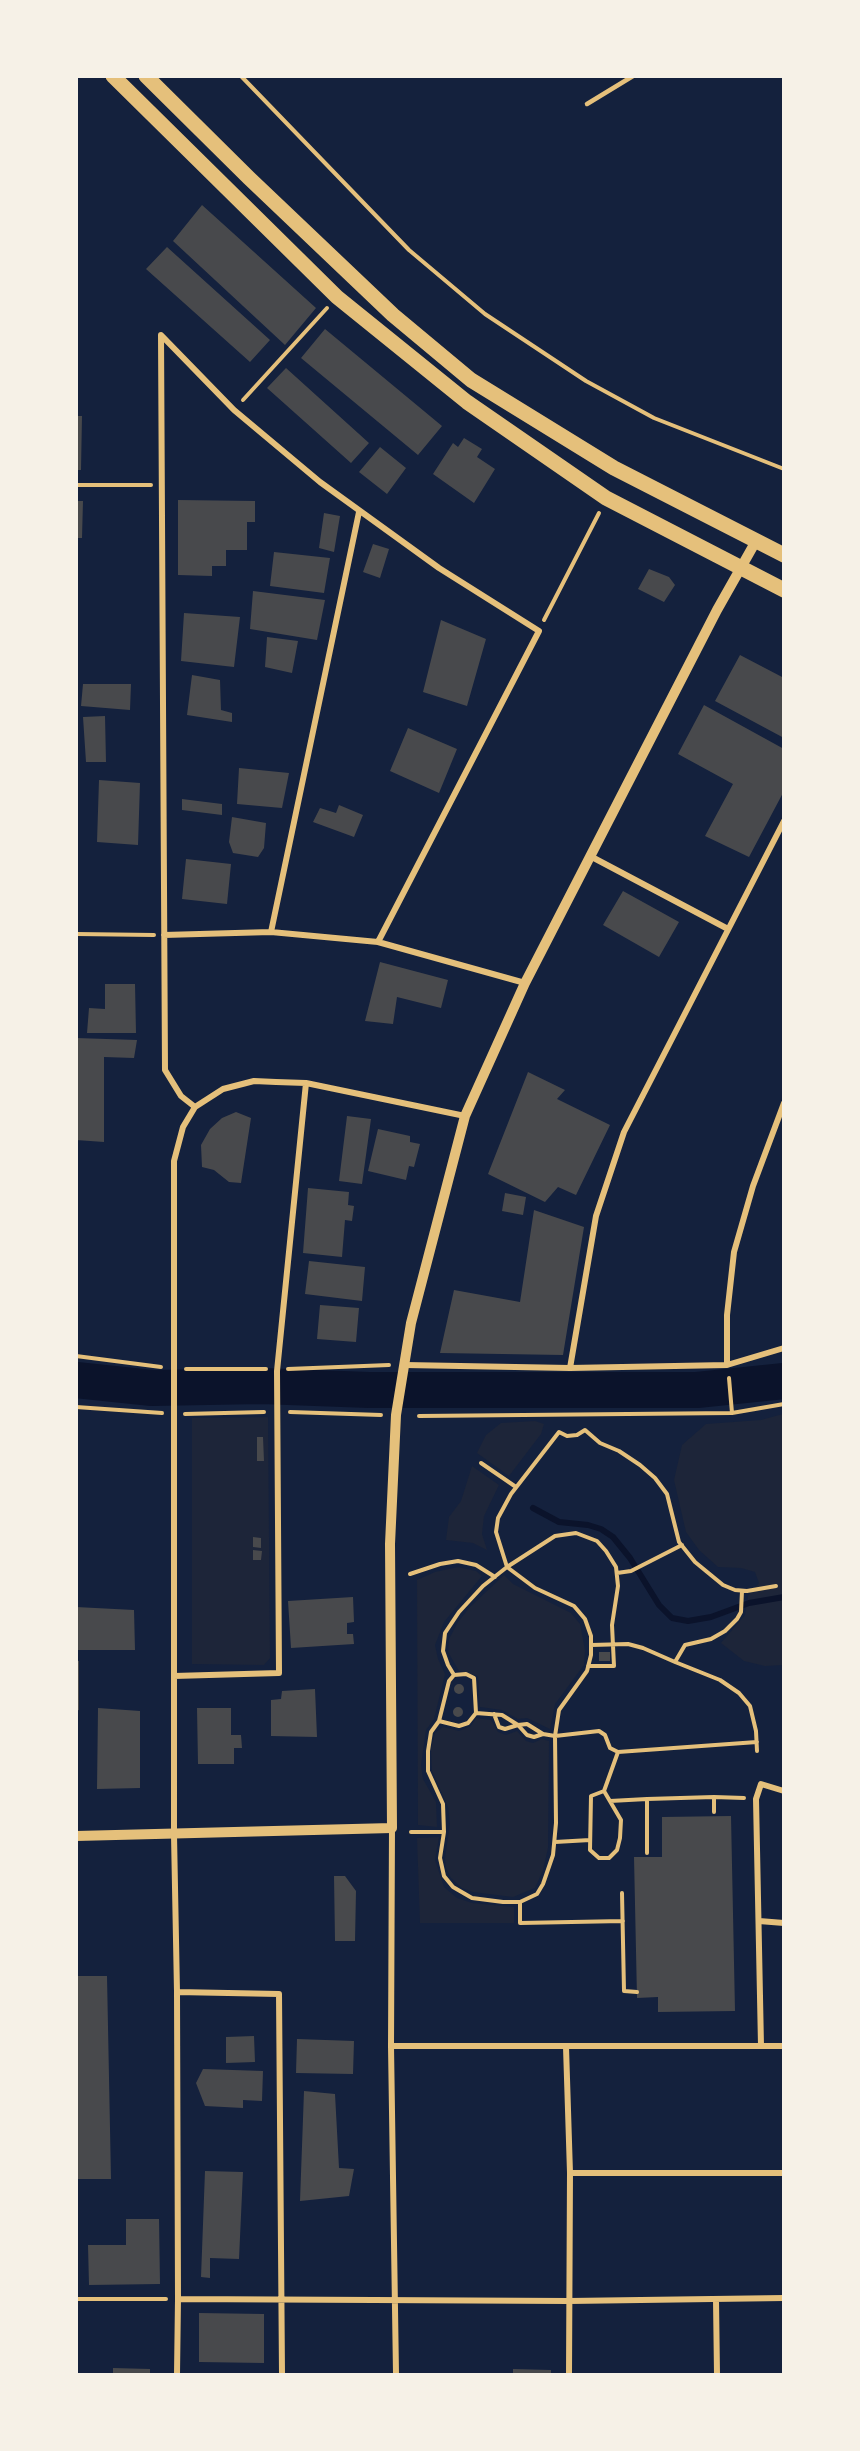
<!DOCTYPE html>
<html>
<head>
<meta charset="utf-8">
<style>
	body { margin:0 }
	#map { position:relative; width:860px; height:2451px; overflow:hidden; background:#14213d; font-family:"DejaVu Sans",sans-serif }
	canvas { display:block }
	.frame { position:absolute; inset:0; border:78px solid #f6f1e7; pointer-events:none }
</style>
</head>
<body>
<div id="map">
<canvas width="860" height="2451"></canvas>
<div class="frame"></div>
</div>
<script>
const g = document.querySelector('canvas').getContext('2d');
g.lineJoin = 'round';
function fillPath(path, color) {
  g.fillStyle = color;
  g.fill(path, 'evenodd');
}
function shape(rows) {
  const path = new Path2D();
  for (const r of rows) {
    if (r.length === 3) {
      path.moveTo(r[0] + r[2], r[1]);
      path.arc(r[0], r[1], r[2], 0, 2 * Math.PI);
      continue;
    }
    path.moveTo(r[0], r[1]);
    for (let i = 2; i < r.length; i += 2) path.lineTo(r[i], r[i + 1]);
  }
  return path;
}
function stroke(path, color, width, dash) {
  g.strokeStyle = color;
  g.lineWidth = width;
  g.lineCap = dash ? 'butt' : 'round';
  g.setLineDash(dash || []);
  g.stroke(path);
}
fillPath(shape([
	[783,1414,783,1665,765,1666,744,1661,721,1643,745,1615,748,1596,759,1583,755,1572,741,1568,718,1567,699,1550,686,1532,674,1480,682,1445,706,1424,761,1420],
	[268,1417,270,1658,264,1665,192,1664,192,1418],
	[535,1421,544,1424,541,1434,509,1476,477,1453,486,1435,501,1423],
	[472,1466,499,1485,484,1516,482,1534,487,1550,473,1543,446,1540,449,1517,461,1501],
	[458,1567,476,1571,482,1576,444,1622,435,1645,438,1659,445,1674,434,1719,426,1730,421,1765,423,1779,436,1802,437,1827,418,1825,417,1580,435,1572],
	[504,1575,513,1584,571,1613,580,1624,585,1650,584,1665,555,1704,550,1729,527,1718,518,1719,502,1710,480,1707,478,1676,459,1671,448,1652,449,1639,458,1622,470,1607],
	[476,1718,491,1720,498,1732,506,1735,517,1731,526,1741,533,1743,542,1739,549,1741,548,1848,543,1870,535,1888,513,1897,473,1892,462,1888,451,1878,446,1868,445,1858,450,1824,448,1807,432,1771,431,1749,435,1733,443,1727,459,1731,471,1726],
	[439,1837,435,1860,444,1887,457,1898,472,1903,514,1907,514,1923,420,1923,417,1838]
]), '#1d2539');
stroke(shape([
	[533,1508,559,1522,588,1525,601,1529,613,1537,630,1558,659,1605,672,1618,688,1621,711,1617,749,1603,784,1597]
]), '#0b132b', 6);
stroke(shape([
	[76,1380,152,1388,262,1386,369,1390,697,1390,784,1381]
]), '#0b132b', 36);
fillPath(shape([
	[202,205,316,308,285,345,173,241],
	[167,247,270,340,250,362,146,269],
	[325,329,442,426,418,455,301,358],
	[286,368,369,443,351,463,267,388],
	[76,416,82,416,81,470,76,470],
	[464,438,482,449,477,457,495,469,474,503,433,474,453,443,458,447],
	[380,447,406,468,387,494,359,472],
	[178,500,255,501,255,522,247,522,247,550,226,550,226,566,212,566,212,576,178,575],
	[76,501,83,501,82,538,76,538],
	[324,513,340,516,334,552,319,548],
	[373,544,389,549,380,578,363,572],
	[274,552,330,558,324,593,270,586],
	[649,569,669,577,675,585,664,602,638,589],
	[253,591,325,600,317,640,250,629],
	[184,613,240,617,234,667,181,661],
	[441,620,486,639,467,706,423,692],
	[267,637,298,641,292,673,265,667],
	[740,655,784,678,784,738,715,701],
	[192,675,220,680,221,710,232,713,232,722,187,715],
	[83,684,131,684,130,710,81,706],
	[704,705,784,749,784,791,749,857,705,836,733,784,678,754],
	[105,716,106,762,86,762,83,717],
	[408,728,457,749,439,793,390,771],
	[239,768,289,773,282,808,237,804],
	[99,780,140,783,138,845,97,842],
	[182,799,222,804,222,815,182,810],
	[339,805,363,815,354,837,313,822,320,808,336,813],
	[232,817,266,823,264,848,258,857,233,853,229,842],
	[186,859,231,864,227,904,182,899],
	[623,891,679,922,659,957,603,925],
	[380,962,448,980,441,1008,397,997,393,1024,365,1021],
	[105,984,135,984,136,1033,87,1033,89,1008,105,1009],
	[76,1038,137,1040,134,1058,104,1057,104,1142,76,1140],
	[528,1072,565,1090,557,1099,610,1125,576,1195,558,1187,545,1202,488,1174],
	[236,1112,251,1118,241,1183,229,1182,214,1170,202,1167,201,1145,210,1129,222,1118],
	[347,1116,371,1119,362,1184,339,1181],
	[378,1129,410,1136,410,1142,420,1144,414,1167,409,1166,406,1180,368,1171],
	[308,1188,349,1192,348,1205,354,1206,352,1221,345,1220,342,1257,303,1253],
	[505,1193,526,1197,523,1215,502,1211],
	[534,1210,584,1227,563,1355,440,1353,454,1290,520,1302],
	[309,1261,365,1267,362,1301,305,1294],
	[320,1305,359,1308,356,1342,317,1339],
	[257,1437,263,1437,264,1461,257,1461],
	[253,1537,261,1538,261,1548,253,1547],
	[253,1550,262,1551,261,1560,253,1560],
	[353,1597,354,1622,347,1623,347,1634,353,1634,354,1644,291,1648,288,1601],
	[76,1607,134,1610,135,1650,76,1650],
	[599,1652,610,1652,610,1661,599,1661],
	[76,1661,79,1661,79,1710,76,1711],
	[459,1689,5],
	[315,1689,317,1737,271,1736,271,1700,281,1699,282,1691],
	[458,1712,5],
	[98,1708,140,1711,140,1788,97,1789],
	[197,1708,231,1708,231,1735,241,1735,242,1748,234,1748,234,1764,198,1764],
	[731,1816,735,2011,658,2012,658,1997,637,1998,634,1857,662,1857,662,1817],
	[334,1876,345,1876,356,1891,355,1941,335,1941],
	[76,1976,107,1976,111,2179,76,2179],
	[254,2036,255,2062,226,2063,226,2037],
	[297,2039,354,2041,353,2074,296,2073],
	[203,2069,263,2071,262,2101,243,2100,243,2108,205,2106,196,2083],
	[304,2091,335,2094,339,2168,354,2169,349,2196,300,2201],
	[205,2171,243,2172,239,2259,210,2258,210,2278,201,2277],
	[126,2219,159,2219,160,2284,89,2285,88,2245,126,2245],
	[199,2313,264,2314,264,2363,199,2362],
	[113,2368,150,2369,150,2374,113,2374],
	[513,2369,551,2370,551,2374,513,2374]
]), '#48494c');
stroke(shape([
	[241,76,409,250,485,314,586,381,654,418,784,469],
	[243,400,327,308],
	[76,485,151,485],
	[544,620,599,513],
	[76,934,154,935],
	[76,1356,161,1367],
	[186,1369,266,1369],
	[288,1369,389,1365],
	[729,1378,732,1413],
	[76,1407,162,1413],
	[290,1412,381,1415],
	[185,1414,264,1412],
	[419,1416,732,1413,784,1404],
	[481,1463,516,1487],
	[617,1573,631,1571,682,1545],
	[410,1574,440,1564,458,1561,476,1565,495,1577],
	[591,1645,628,1644,643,1648,675,1662,685,1645,711,1639,725,1631,737,1619,741,1612,742,1591],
	[675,1662,720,1680,739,1693,750,1706,756,1731,757,1751],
	[588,1666,614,1666,612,1625,618,1586,616,1567,606,1551,597,1541,576,1533,555,1536,507,1567,496,1532,498,1518,511,1494,559,1432,567,1436,577,1435,585,1430,600,1443,619,1451,640,1465,655,1478,667,1494,679,1542,695,1562,723,1585,735,1590,747,1591,776,1586],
	[454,1675,448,1665,443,1651,445,1633,459,1612,483,1586,507,1567,535,1588,574,1606,585,1619,591,1636,591,1655,587,1671,559,1710,555,1736,599,1731,605,1735,610,1748,618,1752,757,1742],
	[494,1714,499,1727,505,1729,518,1725,527,1735,534,1737,543,1734],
	[439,1721,449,1681,454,1675,466,1674,474,1678,476,1713],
	[604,1791,591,1796,590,1850,599,1858,609,1858,617,1850,620,1838,621,1820,604,1791,618,1752],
	[610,1801,647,1799],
	[714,1812,714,1797],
	[411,1832,444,1832,443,1804,428,1771,428,1751,431,1732,439,1721,459,1726,468,1723,476,1713,502,1715,518,1725,527,1724,543,1734,555,1736,556,1823,553,1855,543,1884,537,1894,520,1902,503,1902,472,1898,453,1887,444,1876,440,1858,444,1832],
	[555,1842,590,1840],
	[647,1853,647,1799,714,1797,744,1798],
	[622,1893,624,1991,637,1992],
	[520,1902,520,1923,623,1921],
	[76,2299,166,2299]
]), '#e5c07b', 4);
stroke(shape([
	[587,104,633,76]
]), '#e5c07b', 4.5);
stroke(shape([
	[590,856,728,929],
	[271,932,359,512],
	[164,935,271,932,378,942,525,983],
	[195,1107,223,1089,254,1081,276,1082,306,1083,465,1116],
	[405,1365,570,1368,727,1365,784,1348],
	[727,1365,727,1315,734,1252,753,1186,784,1103],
	[570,1368,596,1216,624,1132,784,821],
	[174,1676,279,1673,277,1371,306,1083],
	[392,1828,391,2046,396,2374],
	[759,1921,784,1923],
	[177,1992,279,1994,282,2374],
	[391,2046,784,2046],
	[761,2046,756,1799,761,1784,784,1791],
	[566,2047,570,2173,569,2374],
	[570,2173,784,2173],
	[178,2299,569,2301,784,2298],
	[716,2300,717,2374],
	[177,2374,178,2299,177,1992,174,1835,174,1161,183,1127,195,1107,181,1096,165,1070,161,335,234,410,320,482,439,568,539,631,378,942]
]), '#e5c07b', 6);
stroke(shape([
	[76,1836,392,1828,390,1544,396,1415,411,1323,465,1116,525,983,717,610,756,541]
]), '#e5c07b', 10);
stroke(shape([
	[113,76,337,297,467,402,606,498,784,590],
	[146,76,249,178,393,315,471,380,614,468,784,555]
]), '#e5c07b', 15);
</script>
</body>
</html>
